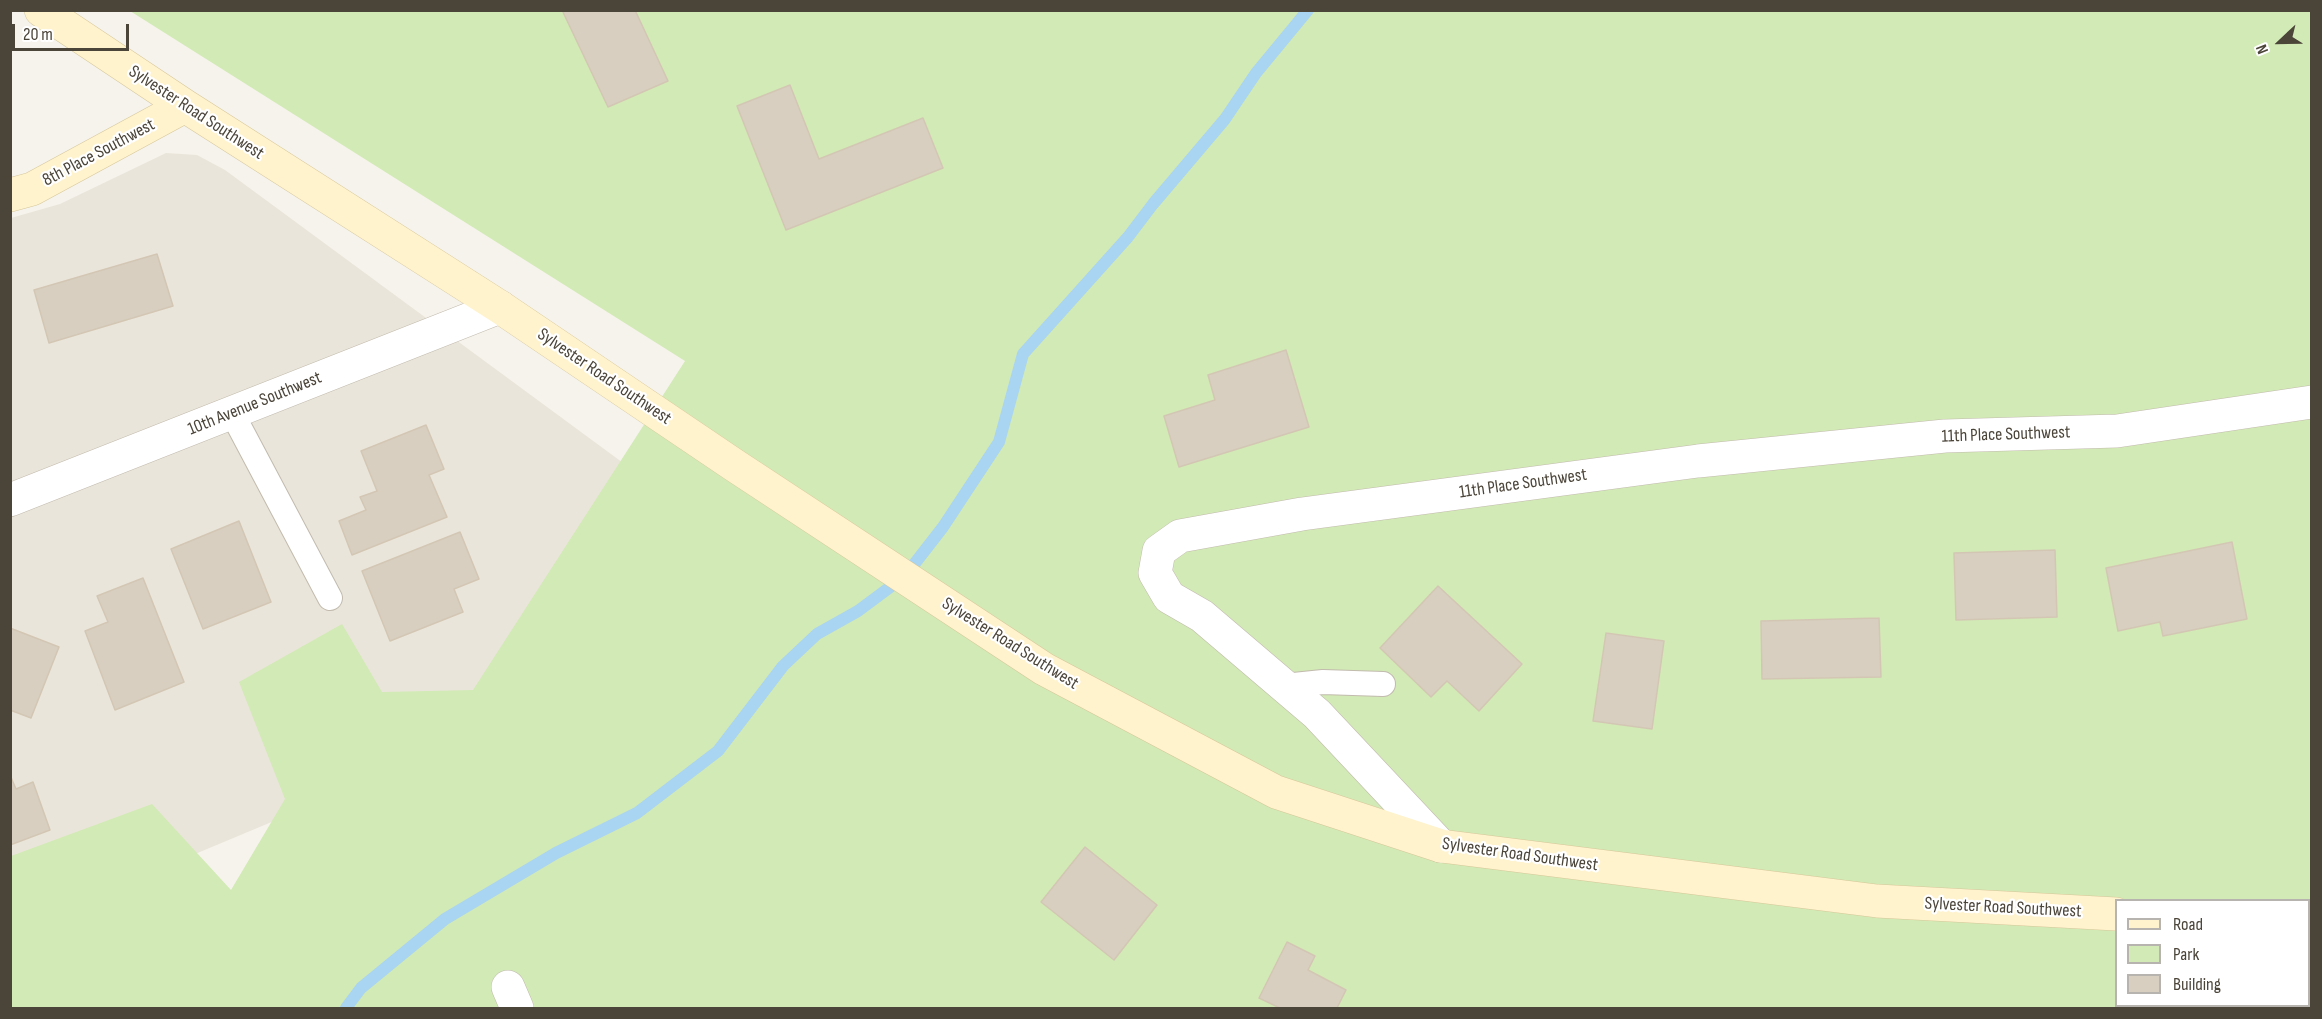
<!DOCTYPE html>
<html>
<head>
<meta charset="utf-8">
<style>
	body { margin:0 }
	#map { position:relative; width:2322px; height:1019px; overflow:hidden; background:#f6f3ec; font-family:"Sofia Sans Condensed",sans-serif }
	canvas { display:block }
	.frame { position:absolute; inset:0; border:12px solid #4b4439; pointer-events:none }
	.legend { position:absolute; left:2115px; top:899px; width:195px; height:108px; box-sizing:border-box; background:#fff; border:2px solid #b7b4b0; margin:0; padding:8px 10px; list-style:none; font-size:18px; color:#4b4439 }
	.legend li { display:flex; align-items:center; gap:12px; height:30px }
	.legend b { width:30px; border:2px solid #b7b4b0 }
	.north { position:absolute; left:2250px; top:12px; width:60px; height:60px; -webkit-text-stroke:4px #fff; paint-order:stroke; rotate:248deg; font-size:16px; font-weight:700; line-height:24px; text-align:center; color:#4b4439 }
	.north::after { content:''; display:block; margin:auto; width:21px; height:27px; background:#4b4439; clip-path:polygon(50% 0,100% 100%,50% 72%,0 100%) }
	.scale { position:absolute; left:12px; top:24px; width:117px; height:27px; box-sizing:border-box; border:3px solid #4b4439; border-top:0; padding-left:8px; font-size:18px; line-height:21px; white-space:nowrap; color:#4b4439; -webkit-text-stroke:4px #fff; paint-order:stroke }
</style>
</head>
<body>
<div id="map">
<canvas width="2322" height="1019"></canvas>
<div class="frame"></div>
<ul class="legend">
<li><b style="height:8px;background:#fff3cd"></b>Road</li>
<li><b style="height:16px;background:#d2eab5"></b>Park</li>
<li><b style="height:16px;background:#d8cfc1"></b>Building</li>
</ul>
<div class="north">N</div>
<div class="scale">20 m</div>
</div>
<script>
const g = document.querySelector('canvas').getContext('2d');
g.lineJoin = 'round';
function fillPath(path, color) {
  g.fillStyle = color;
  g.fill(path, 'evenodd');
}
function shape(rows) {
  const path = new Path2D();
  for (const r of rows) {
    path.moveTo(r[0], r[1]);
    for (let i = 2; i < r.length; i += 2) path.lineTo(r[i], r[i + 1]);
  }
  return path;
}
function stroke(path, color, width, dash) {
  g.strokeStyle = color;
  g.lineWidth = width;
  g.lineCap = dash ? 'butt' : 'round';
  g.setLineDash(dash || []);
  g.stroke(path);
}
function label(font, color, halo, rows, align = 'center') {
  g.font = font + ' "Sofia Sans Condensed",sans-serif';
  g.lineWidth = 4.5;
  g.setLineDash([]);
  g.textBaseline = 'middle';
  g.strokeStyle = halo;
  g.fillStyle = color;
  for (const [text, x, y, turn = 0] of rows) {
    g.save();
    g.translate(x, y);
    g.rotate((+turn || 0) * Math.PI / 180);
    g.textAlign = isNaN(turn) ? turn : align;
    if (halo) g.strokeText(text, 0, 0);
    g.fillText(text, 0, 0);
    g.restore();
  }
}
fillPath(shape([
	[166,153,197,155,225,170,668,496,494,729,11,931,11,218,60,204]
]), '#eae5da');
fillPath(shape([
	[130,11,2311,11,2311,1008,11,1008,11,856,152,804,231,890,285,799,239,682,342,624,382,692,473,690,685,361],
	[2116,900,2308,900,2308,1006,2116,1006]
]), '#d2eab5');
stroke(shape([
	[346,1008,361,988,445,919,556,853,637,813,718,751,783,666,817,634,858,611,905,576,943,527,999,442,1023,354,1128,237,1153,204,1225,119,1256,73,1308,10]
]), '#a9d4f2', 12);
const building = shape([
	[562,10,635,10,668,81,608,107,562,10],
	[790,85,819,159,923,118,943,168,786,230,737,106,790,85],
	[157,254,173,306,49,343,34,290,157,254],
	[1286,350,1309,427,1179,467,1164,416,1215,400,1208,375,1286,350],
	[426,425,444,469,429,475,447,517,352,555,339,521,366,510,360,497,377,491,361,451,426,425],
	[239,521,271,602,203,629,171,549,239,521],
	[460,532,479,579,454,589,463,612,390,641,362,571,460,532],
	[2232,542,2247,619,2163,636,2160,622,2118,631,2106,568,2232,542],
	[2055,550,2057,617,1956,620,1954,553,2055,550],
	[143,578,184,682,115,710,85,631,108,622,97,596,143,578],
	[1438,586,1522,664,1479,711,1447,681,1431,697,1380,648,1438,586],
	[1879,618,1881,677,1762,679,1761,621,1879,618],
	[10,628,59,647,31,718,10,710,10,628],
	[1606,633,1664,641,1652,729,1593,721,1606,633],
	[10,775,16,789,33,782,50,830,10,845,10,775],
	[1085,847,1157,905,1114,960,1041,902,1085,847],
	[1287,942,1315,956,1308,970,1346,990,1337,1008,1280,1008,1259,998,1287,942]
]);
fillPath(building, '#d8cfc1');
stroke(building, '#d3c7b4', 1.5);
const lane = shape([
	[232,413,330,598],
	[1284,686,1323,682,1383,684]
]);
const street = shape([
	[10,500,500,307],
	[1441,846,1317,714,1202,616,1169,597,1155,573,1159,551,1180,536,1302,514,1698,461,1945,436,2117,431,2312,402],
	[508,987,517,1008]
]);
const secondary = shape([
	[41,10,185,106,500,307,734,465,1044,669,1276,792,1441,846,1877,901,2116,914],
	[10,195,32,189,185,106],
	[2308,943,2312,944]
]);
stroke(lane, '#c2bbae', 26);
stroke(street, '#c2bbae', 34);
stroke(secondary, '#d6c79b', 34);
stroke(lane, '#fff', 24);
stroke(street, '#fff', 33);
stroke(secondary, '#fff3cd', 33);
label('18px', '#4b4439', '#fff', [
	["Sylvester Road Southwest",196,113,33],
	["8th Place Southwest",99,153,-28],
	["Sylvester Road Southwest",604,377,34],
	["10th Avenue Southwest",255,404,-22],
	["11th Place Southwest",2006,435,-2],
	["11th Place Southwest",1523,484,-8],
	["Sylvester Road Southwest",1010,644,32],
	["Sylvester Road Southwest",1520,855,8],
	["Sylvester Road Southwest",2003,908,3]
]);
</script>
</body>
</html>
